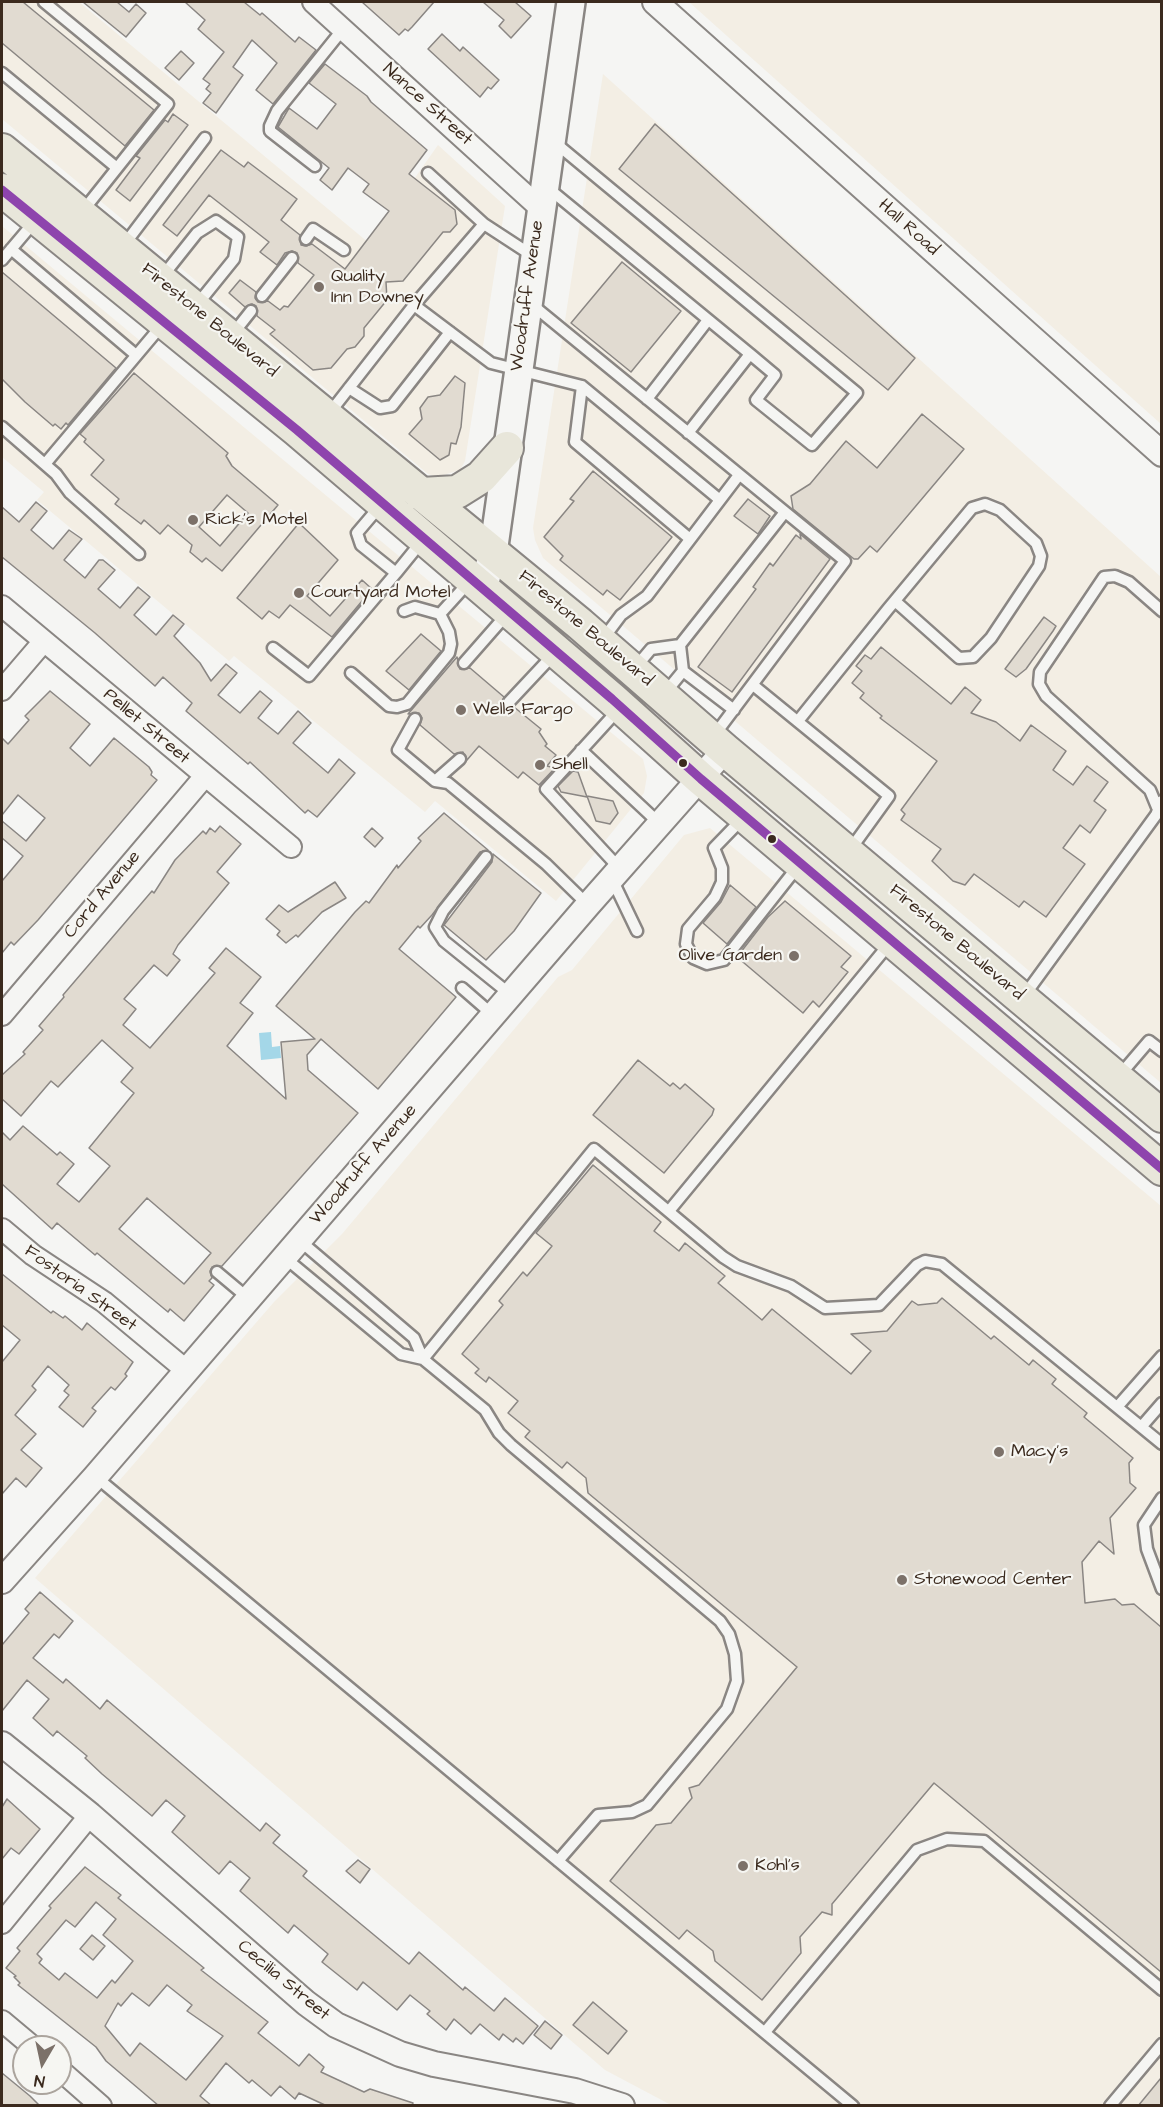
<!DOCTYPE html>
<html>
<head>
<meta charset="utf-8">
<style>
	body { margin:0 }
	#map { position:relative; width:1163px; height:2107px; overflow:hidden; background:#f5f5f3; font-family:"Architects Daughter",sans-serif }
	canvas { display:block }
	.frame { position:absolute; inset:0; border:3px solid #3b2a1e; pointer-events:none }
	.north { position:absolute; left:12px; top:2035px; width:60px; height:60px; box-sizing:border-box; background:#f6f6f2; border:2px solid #aba49d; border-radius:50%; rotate:189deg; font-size:16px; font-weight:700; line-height:24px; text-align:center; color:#3b2a1e }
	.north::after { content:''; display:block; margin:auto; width:21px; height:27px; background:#7c7169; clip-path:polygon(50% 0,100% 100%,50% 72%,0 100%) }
</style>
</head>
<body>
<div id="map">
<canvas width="1163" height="2107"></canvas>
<div class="frame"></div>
<div class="north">N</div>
</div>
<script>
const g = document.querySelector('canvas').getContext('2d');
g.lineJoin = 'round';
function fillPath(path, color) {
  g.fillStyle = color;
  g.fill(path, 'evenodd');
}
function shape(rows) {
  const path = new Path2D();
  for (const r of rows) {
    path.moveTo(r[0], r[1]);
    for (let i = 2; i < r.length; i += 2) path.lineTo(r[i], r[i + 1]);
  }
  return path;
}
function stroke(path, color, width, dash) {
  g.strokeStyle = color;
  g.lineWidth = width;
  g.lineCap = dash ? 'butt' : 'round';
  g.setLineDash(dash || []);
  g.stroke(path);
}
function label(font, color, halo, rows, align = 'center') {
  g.font = font + ' "Architects Daughter",sans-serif';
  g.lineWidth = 4.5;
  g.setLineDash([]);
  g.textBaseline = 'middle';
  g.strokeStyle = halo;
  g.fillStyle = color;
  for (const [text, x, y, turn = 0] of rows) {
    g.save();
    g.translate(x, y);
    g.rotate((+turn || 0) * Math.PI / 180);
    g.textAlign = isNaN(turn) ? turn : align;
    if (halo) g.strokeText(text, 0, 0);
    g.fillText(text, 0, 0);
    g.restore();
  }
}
fillPath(shape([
	[2,2,79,2,369,243,438,145,505,206,465,461,460,470,437,477,428,474,2,119],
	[689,2,1161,2,1161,424,1021,299],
	[603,74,1161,577,1161,1083,543,558,535,540,533,528],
	[2,226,643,759,647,776,644,793,556,901,435,801,425,812,234,656,229,661,37,500,44,492,2,457],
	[710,828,1161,1206,1161,2105,671,2105,605,2070,35,1578,274,1302,342,1234,558,977,572,970,684,835]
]), '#f3eee4');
fillPath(shape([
	[271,1032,272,1047,280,1046,281,1058,261,1060,259,1033]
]), '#a4d7e8');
const building = shape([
	[2,2,23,2,154,110,125,146,2,43,2,2],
	[83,2,117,2,129,12,136,4,146,13,126,37,83,2],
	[185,2,244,2,260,15,262,13,295,42,299,37,316,50,273,104,256,90,277,63,252,40,233,67,243,75,216,113,203,103,211,93,206,89,210,84,203,79,224,52,198,29,205,20,185,2],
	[362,2,434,2,412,27,408,31,405,29,399,35,362,2],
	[483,2,515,2,531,16,511,38,499,26,504,20,483,2],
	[442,34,460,51,463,47,499,80,491,89,488,87,480,97,428,49,442,34],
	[181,51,194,63,179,80,165,68,181,51],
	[325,64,367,96,371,102,427,150,409,174,455,210,457,224,450,232,443,232,403,281,386,282,387,300,364,328,364,336,355,347,347,349,331,368,313,370,270,334,275,330,257,316,256,306,252,304,245,307,229,293,240,280,256,292,255,298,258,302,268,301,280,310,284,306,288,307,314,275,298,263,297,253,292,251,285,253,277,265,260,252,269,242,209,195,177,236,163,225,221,150,244,167,248,162,297,199,281,220,300,235,301,245,306,246,312,244,345,269,389,211,363,192,369,184,348,168,332,190,320,180,329,168,278,127,289,108,317,129,336,104,309,83,325,64],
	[173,114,188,125,130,201,116,190,140,158,136,156,165,120,168,122,173,114],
	[655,124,915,358,888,390,619,169,655,124],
	[622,262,681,311,631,372,571,323,622,262],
	[2,272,116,368,68,425,66,423,61,429,55,424,53,426,25,402,2,379,2,272],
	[134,373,228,453,226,456,232,466,278,505,222,571,206,558,202,562,190,552,192,545,168,525,160,534,144,520,141,524,115,504,119,499,91,475,104,460,84,442,86,439,80,434,134,373],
	[227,495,248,513,220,546,199,527,227,495],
	[455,376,465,383,461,427,456,444,451,443,449,455,440,460,409,434,422,419,420,408,428,397,440,395,455,376],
	[922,414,964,449,877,552,870,546,858,559,854,559,793,509,791,496,810,484,846,441,877,468,922,414],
	[593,471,672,537,620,600,607,590,603,595,560,560,563,556,544,537,574,501,570,499,593,471],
	[748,499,770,516,758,534,734,516,748,499],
	[36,502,47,511,31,530,53,549,69,530,82,539,64,560,85,578,99,560,103,560,115,570,98,589,120,608,138,587,150,597,134,615,156,635,173,615,184,624,174,636,200,663,211,681,226,664,237,673,218,695,240,713,260,691,272,701,258,718,278,734,298,711,311,723,293,743,328,773,339,759,355,773,317,817,308,810,305,813,250,762,248,764,186,711,192,703,163,677,155,686,95,633,2,557,2,507,19,522,36,502],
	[299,523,338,560,307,596,330,616,362,580,372,589,332,637,290,605,279,618,269,611,262,619,237,598,299,523],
	[800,534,830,559,732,692,698,667,756,589,753,587,770,563,773,566,796,535,801,539,800,534],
	[1044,617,1056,626,1053,631,1026,669,1016,677,1005,669,1044,617],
	[421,634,441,651,409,690,386,671,421,634],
	[881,647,951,704,965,687,981,700,971,713,996,722,1020,741,1031,725,1066,751,1053,770,1073,785,1087,766,1108,782,1094,801,1106,810,1090,833,1080,825,1063,848,1085,864,1046,917,1024,901,1019,907,974,874,965,885,953,881,932,861,941,849,901,820,905,814,901,810,937,761,880,718,882,716,860,698,864,693,852,683,862,671,856,666,865,655,871,659,881,647],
	[457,657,460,669,470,668,504,697,502,704,504,708,514,707,541,729,539,732,547,744,545,746,556,755,547,766,555,768,539,785,523,772,518,778,479,746,467,760,463,752,454,754,420,725,422,718,419,713,408,714,457,657],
	[50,691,90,724,70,748,90,766,114,738,149,767,152,772,151,775,157,780,38,920,14,945,11,942,2,953,2,881,23,856,2,838,2,821,26,841,45,818,18,795,2,815,2,738,8,744,29,720,25,716,50,691],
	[573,771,578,772,587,797,561,792,558,786,573,771],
	[587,796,613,801,618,813,610,824,596,821,587,796],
	[444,813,488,850,480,852,432,915,420,928,418,926,399,949,456,997,378,1089,321,1039,307,1055,308,1070,358,1113,222,1266,212,1267,210,1271,212,1278,209,1281,214,1285,184,1321,170,1309,168,1312,97,1253,95,1255,57,1223,52,1229,2,1184,2,1132,10,1140,23,1126,57,1155,60,1152,74,1164,57,1184,79,1202,110,1166,89,1148,134,1093,121,1082,133,1068,102,1040,58,1087,51,1081,21,1116,2,1099,2,1075,25,1054,23,1052,43,1030,39,1026,64,997,63,995,152,891,154,893,175,860,203,831,206,834,210,828,215,832,220,826,241,844,217,872,229,883,178,945,173,954,180,960,167,976,154,965,124,999,136,1009,123,1025,150,1048,215,973,209,968,226,948,261,977,240,1003,253,1013,227,1046,286,1099,281,1042,315,1039,276,1006,355,912,366,901,369,903,397,865,398,868,421,841,418,838,444,813],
	[147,1198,211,1253,184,1284,119,1229,147,1198],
	[372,828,383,838,375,847,364,837,372,828],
	[493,854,541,893,514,931,486,960,444,925,492,862,493,854],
	[335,882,346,898,322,912,298,937,296,935,286,943,277,935,280,931,266,919,279,905,288,912,335,882],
	[730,885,756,907,727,944,703,923,721,902,730,885],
	[785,901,851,956,841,967,848,972,819,1007,813,1001,803,1013,737,957,768,917,785,901],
	[638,1060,670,1086,673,1083,680,1089,685,1084,714,1109,712,1115,664,1173,593,1115,638,1060],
	[593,1165,661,1222,654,1231,679,1251,685,1243,725,1276,718,1283,762,1320,772,1309,851,1374,871,1351,851,1334,887,1331,912,1301,918,1305,937,1303,942,1298,991,1339,994,1336,1029,1365,1033,1360,1056,1379,1052,1384,1087,1413,1084,1417,1133,1458,1129,1463,1130,1483,1136,1488,1110,1518,1114,1554,1099,1541,1082,1562,1085,1603,1115,1599,1122,1605,1134,1604,1161,1627,1161,1972,934,1783,832,1904,832,1915,822,1912,800,1937,801,1953,762,2000,715,1961,713,1951,687,1930,679,1939,610,1881,656,1825,671,1823,692,1798,689,1788,699,1785,797,1667,588,1493,586,1478,567,1462,562,1468,525,1437,530,1431,508,1413,518,1401,489,1377,486,1382,475,1373,479,1369,462,1354,503,1305,499,1301,523,1272,527,1276,552,1246,536,1233,593,1165],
	[2,1274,51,1313,53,1311,63,1318,65,1316,82,1330,87,1323,133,1362,125,1374,127,1376,115,1390,111,1387,92,1408,96,1411,83,1427,59,1407,69,1395,64,1391,69,1385,48,1366,32,1386,36,1390,15,1415,36,1434,21,1450,42,1468,26,1487,16,1478,2,1494,2,1362,20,1340,2,1325,2,1274],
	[40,1592,73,1621,59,1638,54,1634,33,1658,63,1683,66,1679,100,1709,107,1700,260,1831,266,1823,280,1835,273,1843,307,1871,303,1876,409,1964,419,1952,463,1990,465,1987,494,2011,505,1998,538,2026,523,2044,516,2038,513,2042,503,2034,499,2040,480,2024,471,2034,454,2019,446,2030,427,2014,430,2011,410,1995,397,2010,363,1982,357,1990,322,1962,328,1954,294,1925,288,1933,240,1891,250,1878,230,1861,219,1874,172,1832,185,1816,166,1800,152,1816,102,1774,85,1758,87,1756,57,1731,53,1736,33,1718,49,1699,27,1680,2,1711,2,1645,29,1613,25,1609,40,1592],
	[7,1799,40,1829,19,1854,11,1848,2,1859,2,1807,7,1799],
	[358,1860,370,1869,360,1883,346,1871,358,1860],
	[85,1867,121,1895,118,1898,204,1968,201,1970,268,2022,258,2033,299,2066,309,2054,324,2067,321,2072,364,2092,370,2089,413,2103,412,2106,327,2106,299,2093,295,2099,280,2086,271,2096,252,2080,249,2083,226,2063,200,2096,212,2106,159,2106,106,2061,96,2047,18,1985,20,1983,14,1977,16,1976,6,1968,20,1951,17,1948,51,1908,49,1906,85,1867],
	[96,1902,116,1919,103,1935,133,1961,115,1983,112,1980,97,1998,65,1973,59,1980,39,1963,42,1959,37,1954,66,1920,75,1927,96,1902],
	[167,1985,192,2005,187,2011,223,2036,186,2080,140,2043,130,2056,105,2026,118,2003,121,2006,132,1993,149,2006,167,1985],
	[92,1935,105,1946,93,1960,80,1949,92,1935],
	[593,2002,627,2031,608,2054,573,2025,593,2002],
	[545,2021,562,2035,551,2049,534,2035,545,2021],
	[2,2073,30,2096,40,2106,2,2106,2,2073],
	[1161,2078,1161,2106,1138,2106,1161,2078]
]);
fillPath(building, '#e1dbd1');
stroke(building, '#8a8683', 1.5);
const service = shape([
	[44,2,168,104,82,212],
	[2,73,117,168],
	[553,141,857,393,812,445,756,400,775,375,750,354,688,433],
	[315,166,270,131,270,126,277,111,343,29],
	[428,173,484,224],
	[548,188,750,354],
	[306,239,313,229,344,250],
	[124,245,205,138],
	[11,249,136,355],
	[2,260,35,221],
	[162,277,197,233,216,221,238,237,234,259,196,306],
	[262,296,292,258],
	[530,303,845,561,713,737],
	[414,305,484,224,533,256],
	[232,335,251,311],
	[582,386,575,442,690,539],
	[349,388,380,408,392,406,450,332],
	[647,399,708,320],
	[328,415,414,305,491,363,582,386,720,500],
	[2,427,56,474,70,493,139,554],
	[45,464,162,325],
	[380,506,357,533,361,545,396,573,422,541],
	[404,611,415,607,440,614,469,582],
	[603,639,621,615,647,596,739,475],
	[680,645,785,512],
	[273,648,309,676,396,573],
	[464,663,507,614],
	[635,668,651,649,680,645,683,671],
	[351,673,389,706,397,707,407,704,449,653,451,644,449,632,440,614],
	[753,685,889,796,850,850],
	[665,693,683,671,734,710],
	[509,702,554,654],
	[619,709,546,789,621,870],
	[415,719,398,750,435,781,448,783,546,864,588,905],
	[798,721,888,609,972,508,985,504,1000,510,1036,543,1041,556,1039,566,991,638,973,657,959,658,895,601],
	[581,750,660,824],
	[435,781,460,759],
	[1157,807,1150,790,1046,696,1039,684,1040,672,1104,577,1115,576,1129,582,1162,611],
	[744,817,714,848,722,868,722,882,715,897,688,929,686,944,693,958,707,964,724,960,799,865],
	[486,857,443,911,435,927,444,941,511,995],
	[612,879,637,931],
	[462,988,493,1015],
	[1024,996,1156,815,1162,801],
	[1119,1076,1149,1041,1162,1051],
	[669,1211,890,943],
	[299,1240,414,1338,423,1359],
	[284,1257,401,1354,423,1359,485,1410,499,1433,511,1445,720,1621,729,1634,735,1654,737,1681,727,1709,647,1805,632,1812,598,1815,558,1861],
	[217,1272,248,1298],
	[423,1359,594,1149,723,1257,737,1266,791,1286,825,1308,879,1305,917,1265,925,1261,942,1264,1162,1444],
	[1118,1406,1162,1356],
	[1142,1426,1162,1403],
	[96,1477,853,2106],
	[1162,1498,1144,1525,1147,1549,1162,1589],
	[765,2032,917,1850,947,1839,984,1841,1162,1990],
	[1110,2106,1162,2044]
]);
const minor = shape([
	[313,2,540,208],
	[2,606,291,847],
	[2,690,44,641],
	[2,1015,205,776],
	[2,1229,33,1255,104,1302,187,1371],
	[2,1923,90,1815],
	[2,2021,33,2047],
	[60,2070,101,2106]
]);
const tertiary = shape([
	[655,2,1162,454],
	[2,1581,95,1477,588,905,725,750],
	[2,1744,90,1815,306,2003,336,2025,400,2054,434,2064,575,2091,622,2106]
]);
const secondary = shape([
	[483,589,493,553,571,2]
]);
const primary = shape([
	[2,150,580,624,725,750,1162,1116],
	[2,190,297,430,612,699,701,779,1162,1169],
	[421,494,457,492,481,477,507,448]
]);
stroke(service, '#8a8683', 15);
stroke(minor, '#8a8683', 24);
stroke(tertiary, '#8a8683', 28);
stroke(secondary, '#8a8683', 32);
stroke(primary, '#8a8683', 36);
stroke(service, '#f5f5f3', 10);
stroke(minor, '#f5f5f3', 20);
stroke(tertiary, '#f5f5f3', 24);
stroke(secondary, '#f5f5f3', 27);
stroke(primary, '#e8e6da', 32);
stroke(shape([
	[2,190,297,430,612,699,701,779,1162,1169]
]), '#8e44ad', 9);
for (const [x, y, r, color] of [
	[319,287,6,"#7c7169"],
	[193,520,6,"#7c7169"],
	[299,593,6,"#7c7169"],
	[461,710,6,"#7c7169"],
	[683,763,5,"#3b2a1e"],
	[540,765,6,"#7c7169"],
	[772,839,5,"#3b2a1e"],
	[794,956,6,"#7c7169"],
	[999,1452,6,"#7c7169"],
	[902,1580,6,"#7c7169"],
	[743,1866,6,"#7c7169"]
]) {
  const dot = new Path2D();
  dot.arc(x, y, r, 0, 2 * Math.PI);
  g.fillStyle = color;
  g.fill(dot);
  stroke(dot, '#f6f6f2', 2);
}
label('18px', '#3b2a1e', '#f6f6f2', [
	["Nance Street",427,105,42],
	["Hall Road",908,228,42],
	["Woodruff Avenue",528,296,-82],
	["Firestone Boulevard",209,321,39],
	["Firestone Boulevard",585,629,40],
	["Pellet Street",146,727,40],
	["Cord Avenue",103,895,-50],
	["Firestone Boulevard",956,943,40],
	["Woodruff Avenue",364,1165,-49],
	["Fostoria Street",80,1289,36],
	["Cecilia Street",283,1981,40]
]);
label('18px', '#3b2a1e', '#f6f6f2', [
	["Quality",331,277],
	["Inn Downey",331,298],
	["Rick's Motel",205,520],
	["Courtyard Motel",311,593],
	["Wells Fargo",473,710],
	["Shell",552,765],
	["Olive Garden",782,956,"right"],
	["Macy's",1011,1452],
	["Stonewood Center",914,1580],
	["Kohl's",755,1866]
], 'left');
</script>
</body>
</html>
